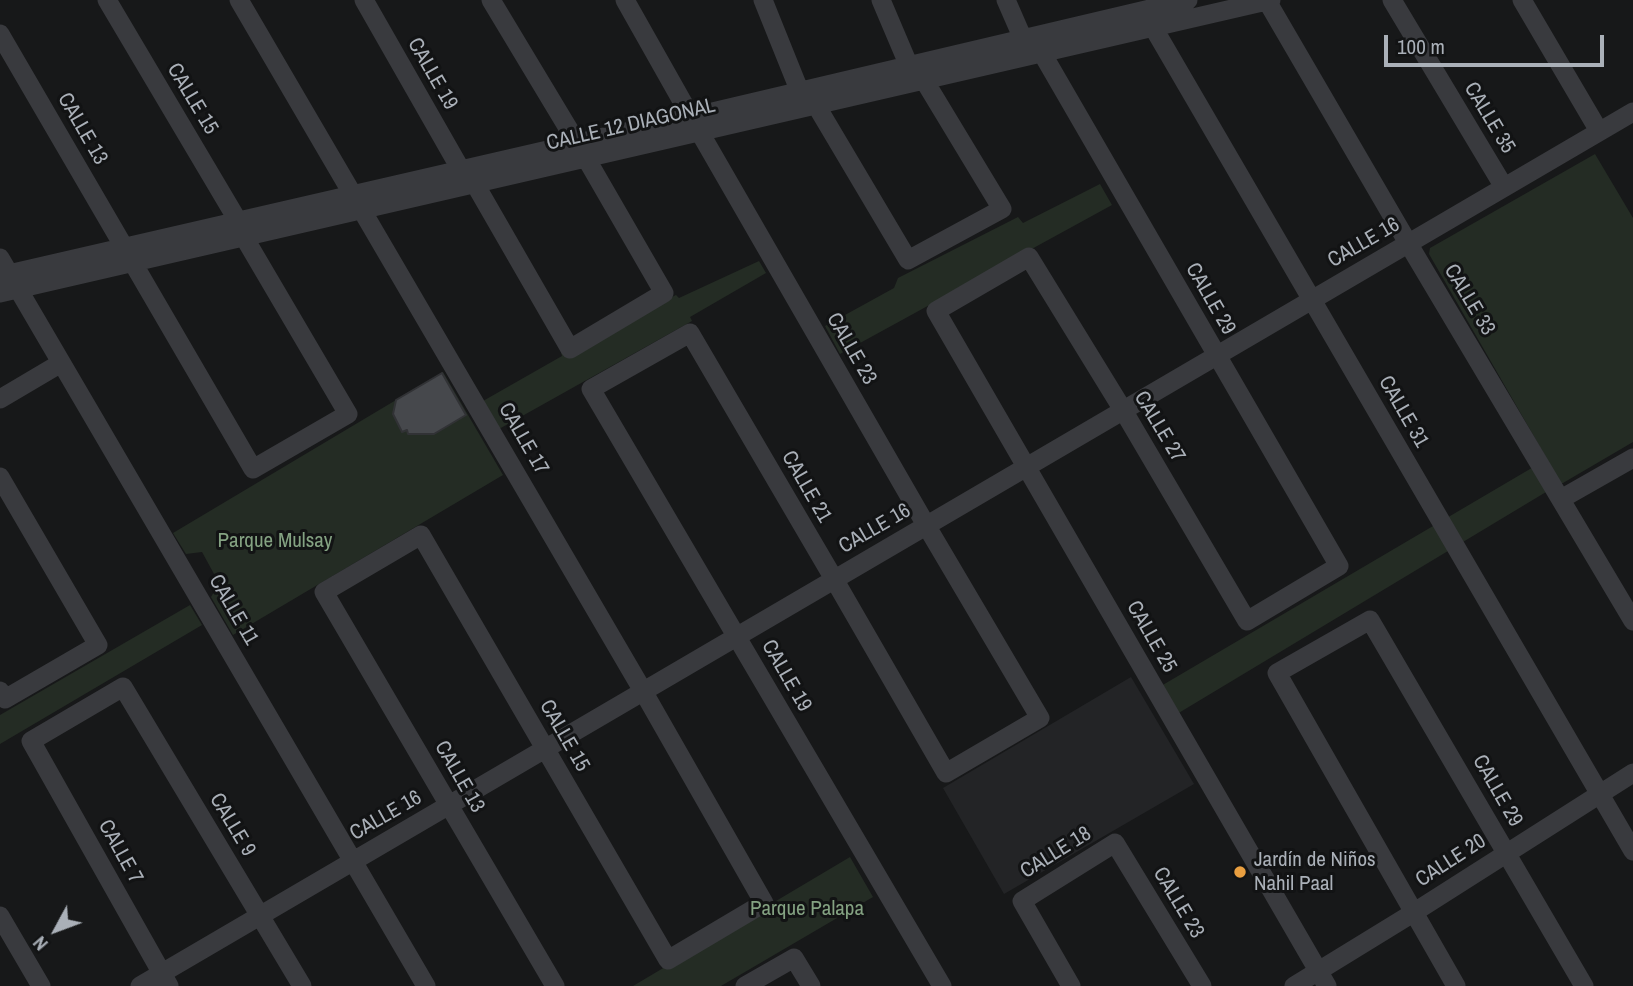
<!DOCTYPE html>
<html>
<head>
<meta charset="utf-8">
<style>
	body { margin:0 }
	#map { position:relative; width:1633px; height:986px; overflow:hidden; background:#171819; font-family:"Archivo Narrow",sans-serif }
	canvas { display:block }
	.north { position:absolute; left:21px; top:895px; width:70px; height:70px; -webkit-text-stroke:5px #121314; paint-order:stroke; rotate:229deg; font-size:19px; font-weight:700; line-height:28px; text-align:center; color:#aab0b8 }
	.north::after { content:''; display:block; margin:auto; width:24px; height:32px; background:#aab0b8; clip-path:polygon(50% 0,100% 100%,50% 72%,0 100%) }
	.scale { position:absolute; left:1384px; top:35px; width:220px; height:32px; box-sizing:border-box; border:4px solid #aab0b8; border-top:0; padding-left:9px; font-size:21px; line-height:24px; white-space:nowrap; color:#aab0b8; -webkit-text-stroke:5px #121314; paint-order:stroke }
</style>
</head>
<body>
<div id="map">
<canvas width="1633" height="986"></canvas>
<div class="north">N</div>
<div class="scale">100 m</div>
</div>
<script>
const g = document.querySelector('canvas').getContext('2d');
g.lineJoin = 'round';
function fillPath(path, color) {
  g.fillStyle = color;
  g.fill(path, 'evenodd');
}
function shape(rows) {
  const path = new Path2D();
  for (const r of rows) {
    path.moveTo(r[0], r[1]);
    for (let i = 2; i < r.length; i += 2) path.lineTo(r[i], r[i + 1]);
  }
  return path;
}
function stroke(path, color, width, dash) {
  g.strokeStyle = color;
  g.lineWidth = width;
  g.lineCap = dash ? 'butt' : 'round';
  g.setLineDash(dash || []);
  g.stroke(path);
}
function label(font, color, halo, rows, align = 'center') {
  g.font = font + ' "Archivo Narrow",sans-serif';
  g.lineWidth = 6;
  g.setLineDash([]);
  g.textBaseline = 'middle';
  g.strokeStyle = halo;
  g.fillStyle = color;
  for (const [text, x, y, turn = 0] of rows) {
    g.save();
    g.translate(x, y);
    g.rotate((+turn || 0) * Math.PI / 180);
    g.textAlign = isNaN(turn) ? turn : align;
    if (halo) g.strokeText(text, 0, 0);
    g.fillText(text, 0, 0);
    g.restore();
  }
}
fillPath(shape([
	[1131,677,1194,784,1004,894,943,788]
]), '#232426');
fillPath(shape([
	[1595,154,1633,218,1633,442,1563,483,1561,483,1177,714,1161,686,1547,459,1429,254,1430,248],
	[1100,184,1112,205,840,354,825,326,894,288,898,278,1018,217,1023,223],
	[759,261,766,273,690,317,692,321,499,429,483,401,562,356,561,352,676,295,679,298],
	[443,372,503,475,233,635,211,597,219,583,202,552,186,554,173,533],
	[190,605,202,625,0,744,0,715],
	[850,857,873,897,721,986,633,986]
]), '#242c24');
const building = shape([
	[442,373,466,415,434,434,408,434,407,430,402,432,393,414,396,400,442,373]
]);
fillPath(building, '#46484c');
stroke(building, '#313235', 2);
stroke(shape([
	[107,0,238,221],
	[239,0,643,691,764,903,668,960,421,535,324,592,555,986],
	[364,0,461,170],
	[491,0,577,143],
	[625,0,691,117,926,525,1040,718,946,773,834,579,690,333,591,389,942,986],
	[763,0,800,92],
	[881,0,909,66],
	[1006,0,1023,39],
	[1392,0,1504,187],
	[1522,0,1599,131],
	[1267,1,1408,243,1633,621],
	[1144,20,1153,27,1633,851],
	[0,34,124,247],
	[1042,53,1339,566,1247,621,1123,410,1029,257,936,311,1327,986],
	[816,105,908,260,1002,209,924,80],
	[475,184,570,349,664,293,586,158],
	[0,258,426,986],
	[133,263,253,469,348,414,244,237],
	[0,276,691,117,1188,0],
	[0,293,1271,0],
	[0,399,61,363],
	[0,477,98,645,5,699,0,691],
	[1561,499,1633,458],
	[0,916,41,986],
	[140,986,1633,112],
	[169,986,31,741,123,687,302,986],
	[745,986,794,958,811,986],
	[1071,986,1022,901,1115,843,1202,986],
	[1294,986,1413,913,1633,773],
	[1456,986,1277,673,1370,620,1584,986]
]), '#393a3e', 19);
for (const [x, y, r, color] of [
	[1240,872,7,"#e99f40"]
]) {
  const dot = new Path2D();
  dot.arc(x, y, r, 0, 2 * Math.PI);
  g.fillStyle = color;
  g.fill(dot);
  stroke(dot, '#121314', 2.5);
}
label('21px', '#aab0b8', '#121314', [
	["CALLE 19",432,74,60],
	["CALLE 15",192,99,59],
	["CALLE 35",1489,118,59],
	["CALLE 12 DIAGONAL",631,125,-13],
	["CALLE 13",82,129,60],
	["CALLE 16",1364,243,-30],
	["CALLE 29",1210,299,60],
	["CALLE 33",1469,300,59],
	["CALLE 23",851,349,60],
	["CALLE 31",1403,412,60],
	["CALLE 27",1159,427,59],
	["CALLE 17",523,439,60],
	["CALLE 21",806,487,60],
	["CALLE 16",875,529,-30],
	["CALLE 11",233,610,60],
	["CALLE 25",1151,637,60],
	["CALLE 19",786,676,60],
	["CALLE 15",564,736,60],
	["CALLE 13",459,777,60],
	["CALLE 29",1497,791,60],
	["CALLE 16",386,816,-30],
	["CALLE 9",232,825,59],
	["CALLE 7",120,852,61],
	["CALLE 18",1056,853,-32],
	["CALLE 20",1451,861,-33],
	["CALLE 23",1178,903,59]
]);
label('21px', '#84a282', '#121314', [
	["Parque Mulsay",275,541],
	["Parque Palapa",807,909]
]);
label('21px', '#aab0b8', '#121314', [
	["Jardín de Niños",1254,860],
	["Nahil Paal",1254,884]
], 'left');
</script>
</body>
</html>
